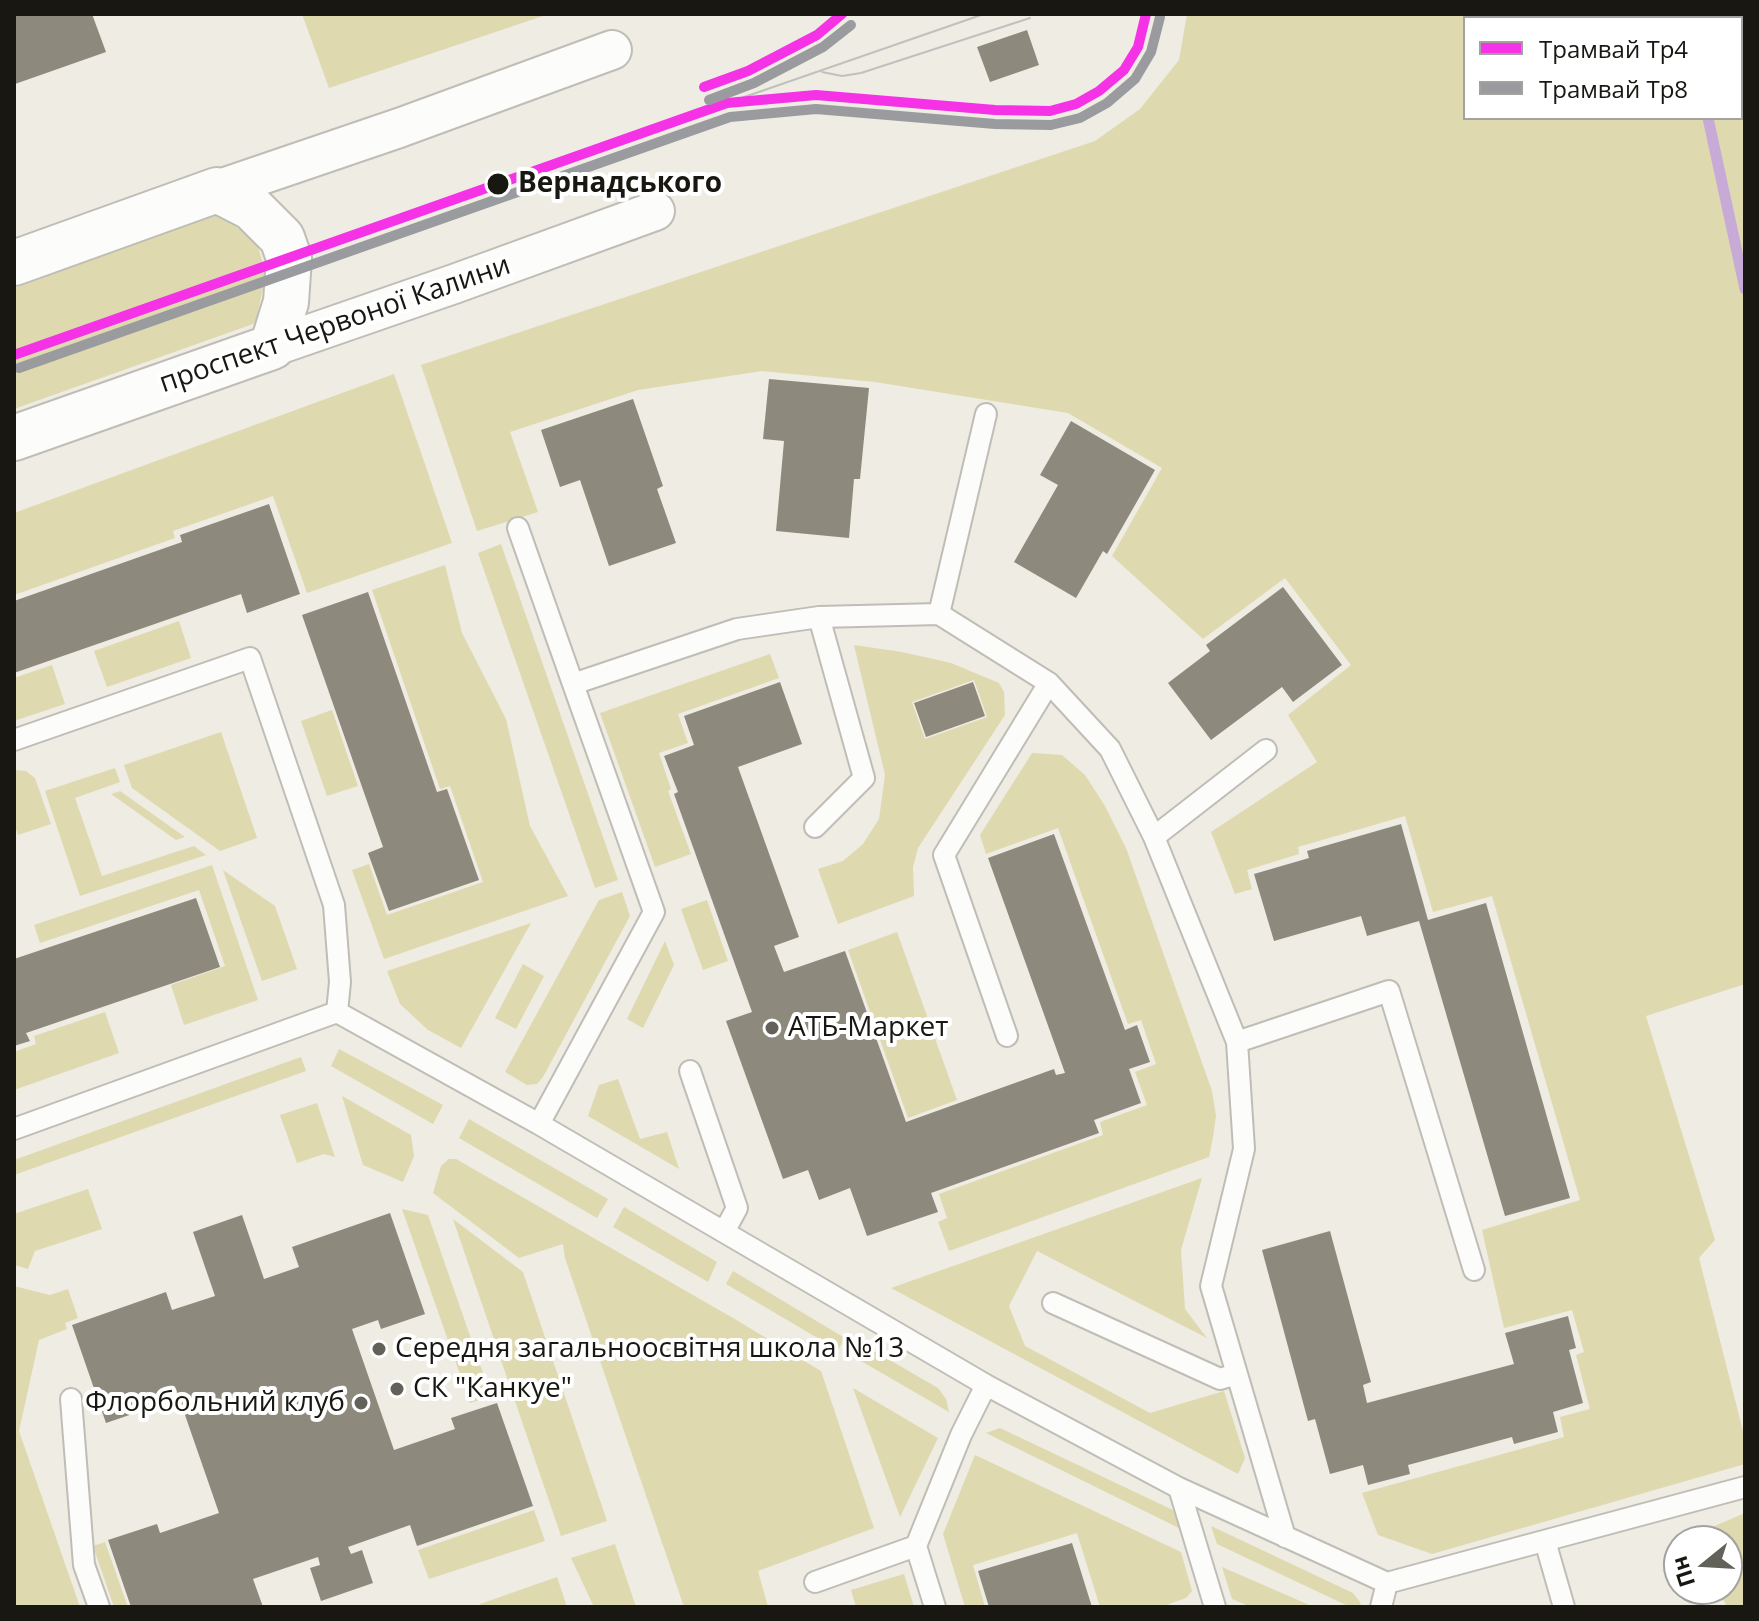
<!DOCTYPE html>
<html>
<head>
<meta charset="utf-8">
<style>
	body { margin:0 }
	#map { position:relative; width:1759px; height:1621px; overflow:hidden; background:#eeece3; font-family:"Open Sans",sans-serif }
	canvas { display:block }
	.frame { position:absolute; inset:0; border:16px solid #181711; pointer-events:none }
	.legend { position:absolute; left:1463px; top:16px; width:280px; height:104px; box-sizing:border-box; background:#fff; border:2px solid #a3a2a0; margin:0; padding:10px 14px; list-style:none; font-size:24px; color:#181711 }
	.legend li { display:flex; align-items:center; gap:16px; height:40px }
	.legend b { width:40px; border:2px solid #a3a2a0 }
	.north { position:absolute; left:1663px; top:1525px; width:80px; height:80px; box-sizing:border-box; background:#fff; border:2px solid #a3a2a0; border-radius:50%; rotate:252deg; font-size:22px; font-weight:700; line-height:32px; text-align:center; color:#181711 }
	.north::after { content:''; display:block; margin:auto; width:28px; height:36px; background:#63625a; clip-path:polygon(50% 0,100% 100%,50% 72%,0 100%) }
</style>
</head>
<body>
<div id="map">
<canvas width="1759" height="1621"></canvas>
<div class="frame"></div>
<ul class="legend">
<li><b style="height:10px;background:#f532e5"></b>Трамвай Тр4</li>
<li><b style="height:10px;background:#9a9b9f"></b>Трамвай Тр8</li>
</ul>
<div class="north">Пн</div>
</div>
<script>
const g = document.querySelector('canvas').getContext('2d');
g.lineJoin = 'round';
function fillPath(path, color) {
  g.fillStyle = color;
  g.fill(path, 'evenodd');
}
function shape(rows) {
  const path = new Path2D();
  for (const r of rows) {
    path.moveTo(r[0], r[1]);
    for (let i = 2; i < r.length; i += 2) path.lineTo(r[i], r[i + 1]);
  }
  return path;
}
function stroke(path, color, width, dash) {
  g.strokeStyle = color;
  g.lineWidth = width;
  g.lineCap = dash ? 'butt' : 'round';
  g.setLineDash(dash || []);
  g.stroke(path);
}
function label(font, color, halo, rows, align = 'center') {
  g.font = font + ' "Open Sans",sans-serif';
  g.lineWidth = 8;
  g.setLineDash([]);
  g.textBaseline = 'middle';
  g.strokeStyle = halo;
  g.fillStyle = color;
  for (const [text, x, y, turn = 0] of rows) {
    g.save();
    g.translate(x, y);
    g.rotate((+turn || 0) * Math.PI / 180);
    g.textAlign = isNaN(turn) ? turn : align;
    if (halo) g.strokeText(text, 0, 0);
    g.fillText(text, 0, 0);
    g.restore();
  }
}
fillPath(shape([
	[302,14,549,14,329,88],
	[1187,14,1745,14,1745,984,1646,1016,1715,1240,1699,1258,1745,1439,1745,1464,1432,1554,1378,1535,1362,1493,1564,1437,1560,1417,1590,1409,1576,1355,1584,1352,1572,1310,1504,1328,1482,1230,1580,1200,1492,896,1433,912,1405,816,1298,847,1299,854,1247,870,1252,889,1235,894,1211,832,1317,762,1288,715,1351,665,1285,578,1203,639,1112,556,1162,468,1068,413,875,382,762,371,638,390,510,432,538,512,477,531,421,365,1095,141,1140,109,1179,60],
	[1465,18,1741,18,1741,118,1465,118],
	[215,215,221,216,256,241,266,273,256,321,253,324,14,409,14,288],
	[394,374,452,543,307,593,273,496,173,531,175,538,14,595,14,513],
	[501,544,618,880,595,888,478,553],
	[445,565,462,633,506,719,530,826,568,896,384,959,352,870,369,864,387,915,483,882,450,786,440,789,372,590],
	[179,621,191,658,107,687,94,651],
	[854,645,902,652,951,663,999,683,1004,692,1005,715,918,848,913,867,914,896,838,924,818,869,843,861,863,844,879,819,885,775],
	[974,680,987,717,925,739,912,702],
	[770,654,779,678,678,714,688,743,659,753,671,789,668,791,691,854,655,867,600,713],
	[52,665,65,704,14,721,14,678],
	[332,710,358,786,327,796,301,721],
	[221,732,257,838,220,851,132,788,124,765],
	[1032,753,1062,755,1085,775,1105,806,1126,848,1212,1091,1216,1116,1213,1137,1209,1157,949,1251,938,1222,947,1218,939,1194,1103,1135,1100,1122,1147,1105,1135,1072,1156,1064,1141,1020,1128,1024,1058,828,986,854,980,835],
	[115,768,120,782,75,798,102,876,194,846,206,855,80,896,45,791],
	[14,770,26,771,35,778,51,824,18,835,14,823],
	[120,791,185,837,176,840,111,794],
	[212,865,258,1000,184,1025,171,985,225,966,199,890,40,943,34,925],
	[223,870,275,906,297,969,262,981],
	[622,892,630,916,543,1077,537,1084,527,1085,505,1072,599,900],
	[707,900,728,961,703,970,681,909],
	[531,923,461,1048,428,1030,400,1004,387,971],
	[897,932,957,1100,908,1118,848,950],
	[665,941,674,965,643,1028,627,1019],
	[523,964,544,976,516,1029,495,1018],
	[105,1012,119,1053,14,1090,14,1052,36,1044,34,1036],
	[339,1049,443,1105,433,1124,331,1066],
	[301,1057,306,1071,14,1175,14,1160],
	[618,1079,640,1139,667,1132,679,1169,588,1116,599,1085],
	[342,1096,411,1135,414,1156,403,1182,363,1165],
	[317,1103,335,1157,324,1154,297,1163,280,1115],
	[469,1119,608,1199,597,1218,459,1138],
	[449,1159,456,1159,733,1318,821,1371,874,1528,758,1571,768,1607,684,1607,565,1258,563,1244,519,1258,433,1193,441,1166],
	[1202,1178,1181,1250,1185,1309,1207,1338,1037,1251,1009,1306,1025,1346,1150,1413,1224,1391,1245,1458,1238,1474,891,1288],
	[88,1189,102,1229,35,1251,28,1269,14,1265,14,1214],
	[624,1207,717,1262,708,1282,613,1227],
	[402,1209,428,1215,491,1396,470,1403],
	[453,1219,523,1272,607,1521,561,1536],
	[733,1271,845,1338,838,1350,726,1284],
	[14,1286,50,1295,68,1289,78,1318,65,1323,67,1329,39,1340,19,1431,80,1607,14,1607],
	[862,1344,938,1388,946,1399,949,1412,854,1357],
	[853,1388,938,1438,900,1517],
	[1000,1428,1177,1512,1181,1529,986,1433],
	[975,1455,1181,1552,1192,1591,1186,1598,1161,1607,1100,1607,1077,1533,973,1565,985,1607,965,1607,943,1534],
	[534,1510,545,1541,429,1579,418,1550],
	[1745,1513,1745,1607,1727,1607,1718,1589,1727,1589,1727,1541,1693,1541,1691,1536],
	[1211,1526,1353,1593,1360,1602,1361,1607,1350,1607,1217,1544],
	[105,1542,128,1607,114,1607,93,1546],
	[615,1544,636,1607,594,1607,571,1558],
	[1222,1567,1314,1607,1251,1607,1232,1599],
	[904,1574,914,1607,856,1607,851,1590],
	[557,1577,567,1607,481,1607,480,1604]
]), '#dfd9b0');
stroke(shape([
	[1699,18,1699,14],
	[1708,118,1745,289]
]), '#c8aad7', 11);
fillPath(shape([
	[14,14,92,14,106,52,15,84],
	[1027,30,1039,65,990,82,977,47],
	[769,379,869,388,860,479,854,479,849,538,776,531,784,441,763,439],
	[633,399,663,486,657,489,676,543,609,566,580,480,560,487,541,430],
	[1071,421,1155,470,1107,554,1103,551,1076,598,1014,562,1058,485,1040,475],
	[269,504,300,594,247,613,241,594,14,673,14,601,182,542,180,535],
	[1283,587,1342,665,1293,702,1282,687,1211,740,1168,683,1210,651,1206,645],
	[368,592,437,792,447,789,479,880,389,911,368,853,383,847,302,615],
	[780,682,802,744,738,767,799,937,774,946,784,972,845,951,906,1122,1054,1069,1056,1075,1065,1073,988,858,1054,834,1125,1030,1137,1025,1150,1062,1129,1069,1141,1103,1094,1120,1099,1133,931,1193,938,1212,867,1236,850,1188,819,1200,808,1170,783,1179,726,1021,752,1012,674,794,678,792,664,756,694,745,684,716],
	[973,682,985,716,926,737,914,703],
	[1401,824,1428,920,1486,903,1570,1198,1505,1216,1419,921,1367,936,1361,916,1274,941,1254,874,1309,858,1307,851],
	[196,898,220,967,26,1033,30,1041,14,1046,14,959],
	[390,1213,425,1314,381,1329,378,1320,352,1329,394,1450,455,1429,451,1418,497,1403,533,1506,417,1546,410,1525,348,1547,351,1554,362,1550,373,1583,321,1601,310,1568,320,1565,318,1557,253,1579,263,1607,131,1607,108,1540,157,1524,160,1533,219,1513,176,1389,147,1399,150,1408,106,1423,72,1325,166,1292,172,1310,215,1296,193,1232,242,1215,264,1279,299,1267,292,1247],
	[1330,1231,1371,1382,1363,1385,1367,1403,1514,1364,1505,1333,1568,1316,1576,1348,1569,1350,1583,1403,1553,1412,1558,1432,1514,1444,1512,1437,1408,1465,1410,1474,1368,1485,1363,1465,1330,1474,1315,1419,1308,1421,1262,1250],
	[1072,1543,1092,1607,989,1607,978,1571]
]), '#8d8a7d');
const service = shape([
	[518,528,573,684],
	[939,614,986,414],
	[14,740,250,658,334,905,340,982,337,1012],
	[815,827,864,778,819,617],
	[1154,837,1266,750],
	[1007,1036,944,855,1049,683],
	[1237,1042,1389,991,1474,1270],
	[690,1071,737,1208,724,1232],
	[539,1124,654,912,573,684,737,629,819,617,939,614,1049,683,1110,749,1154,837,1237,1042,1244,1149,1211,1286,1285,1537],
	[14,1129,337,1012,539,1124,986,1385,1179,1488,1387,1583,1745,1487],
	[1053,1303,1220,1379,1236,1374],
	[71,1399,84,1565,99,1607],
	[1179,1488,1215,1607],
	[1545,1541,1564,1607],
	[815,1582,916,1546],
	[935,1607,916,1546,961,1435,986,1385],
	[1381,1607,1387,1583]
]);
const minor = shape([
	[217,190,399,128,612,50],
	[272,347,454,284,655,211]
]);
const tertiary = shape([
	[14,263,217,190,252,208,282,238,289,258,286,302,272,347,14,438]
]);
stroke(service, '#bfbdb5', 24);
stroke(minor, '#bfbdb5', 42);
stroke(tertiary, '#bfbdb5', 48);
stroke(service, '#fcfcfb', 20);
stroke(minor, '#fcfcfb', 38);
stroke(tertiary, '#fcfcfb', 44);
stroke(shape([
	[822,72,842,76,861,73,1030,18],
	[727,103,984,14]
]), '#c0c0be', 2);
stroke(shape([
	[704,87,748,71,817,35,842,14],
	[14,355,727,103,816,95,995,110,1050,111,1076,104,1099,91,1124,70,1138,47,1146,14]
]), '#f532e5', 10);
stroke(shape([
	[709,100,754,83,823,47,851,25],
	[19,368,730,117,816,109,995,124,1051,125,1080,118,1107,103,1135,79,1151,52,1160,17]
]), '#9a9b9f', 10);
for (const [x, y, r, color] of [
	[498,184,12,"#181711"],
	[772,1028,8,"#63625a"],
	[379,1349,8,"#63625a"],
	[397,1389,8,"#63625a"],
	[361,1403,8,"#63625a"]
]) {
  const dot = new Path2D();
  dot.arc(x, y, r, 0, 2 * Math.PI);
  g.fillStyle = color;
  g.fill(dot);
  stroke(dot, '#fff', 3);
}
label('bold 28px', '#181711', '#fff', [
	["Вернадського",518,184]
], 'left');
label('28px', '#181711', '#fff', [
	["проспект Червоної Калини",335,325,-19]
]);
label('28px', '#181711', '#fff', [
	["АТБ-Маркет",788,1028],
	["Середня загальноосвітня школа №13",395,1349],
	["СК \"Канкуе\"",413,1389],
	["Флорбольний клуб",345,1403,"right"]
], 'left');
</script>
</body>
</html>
